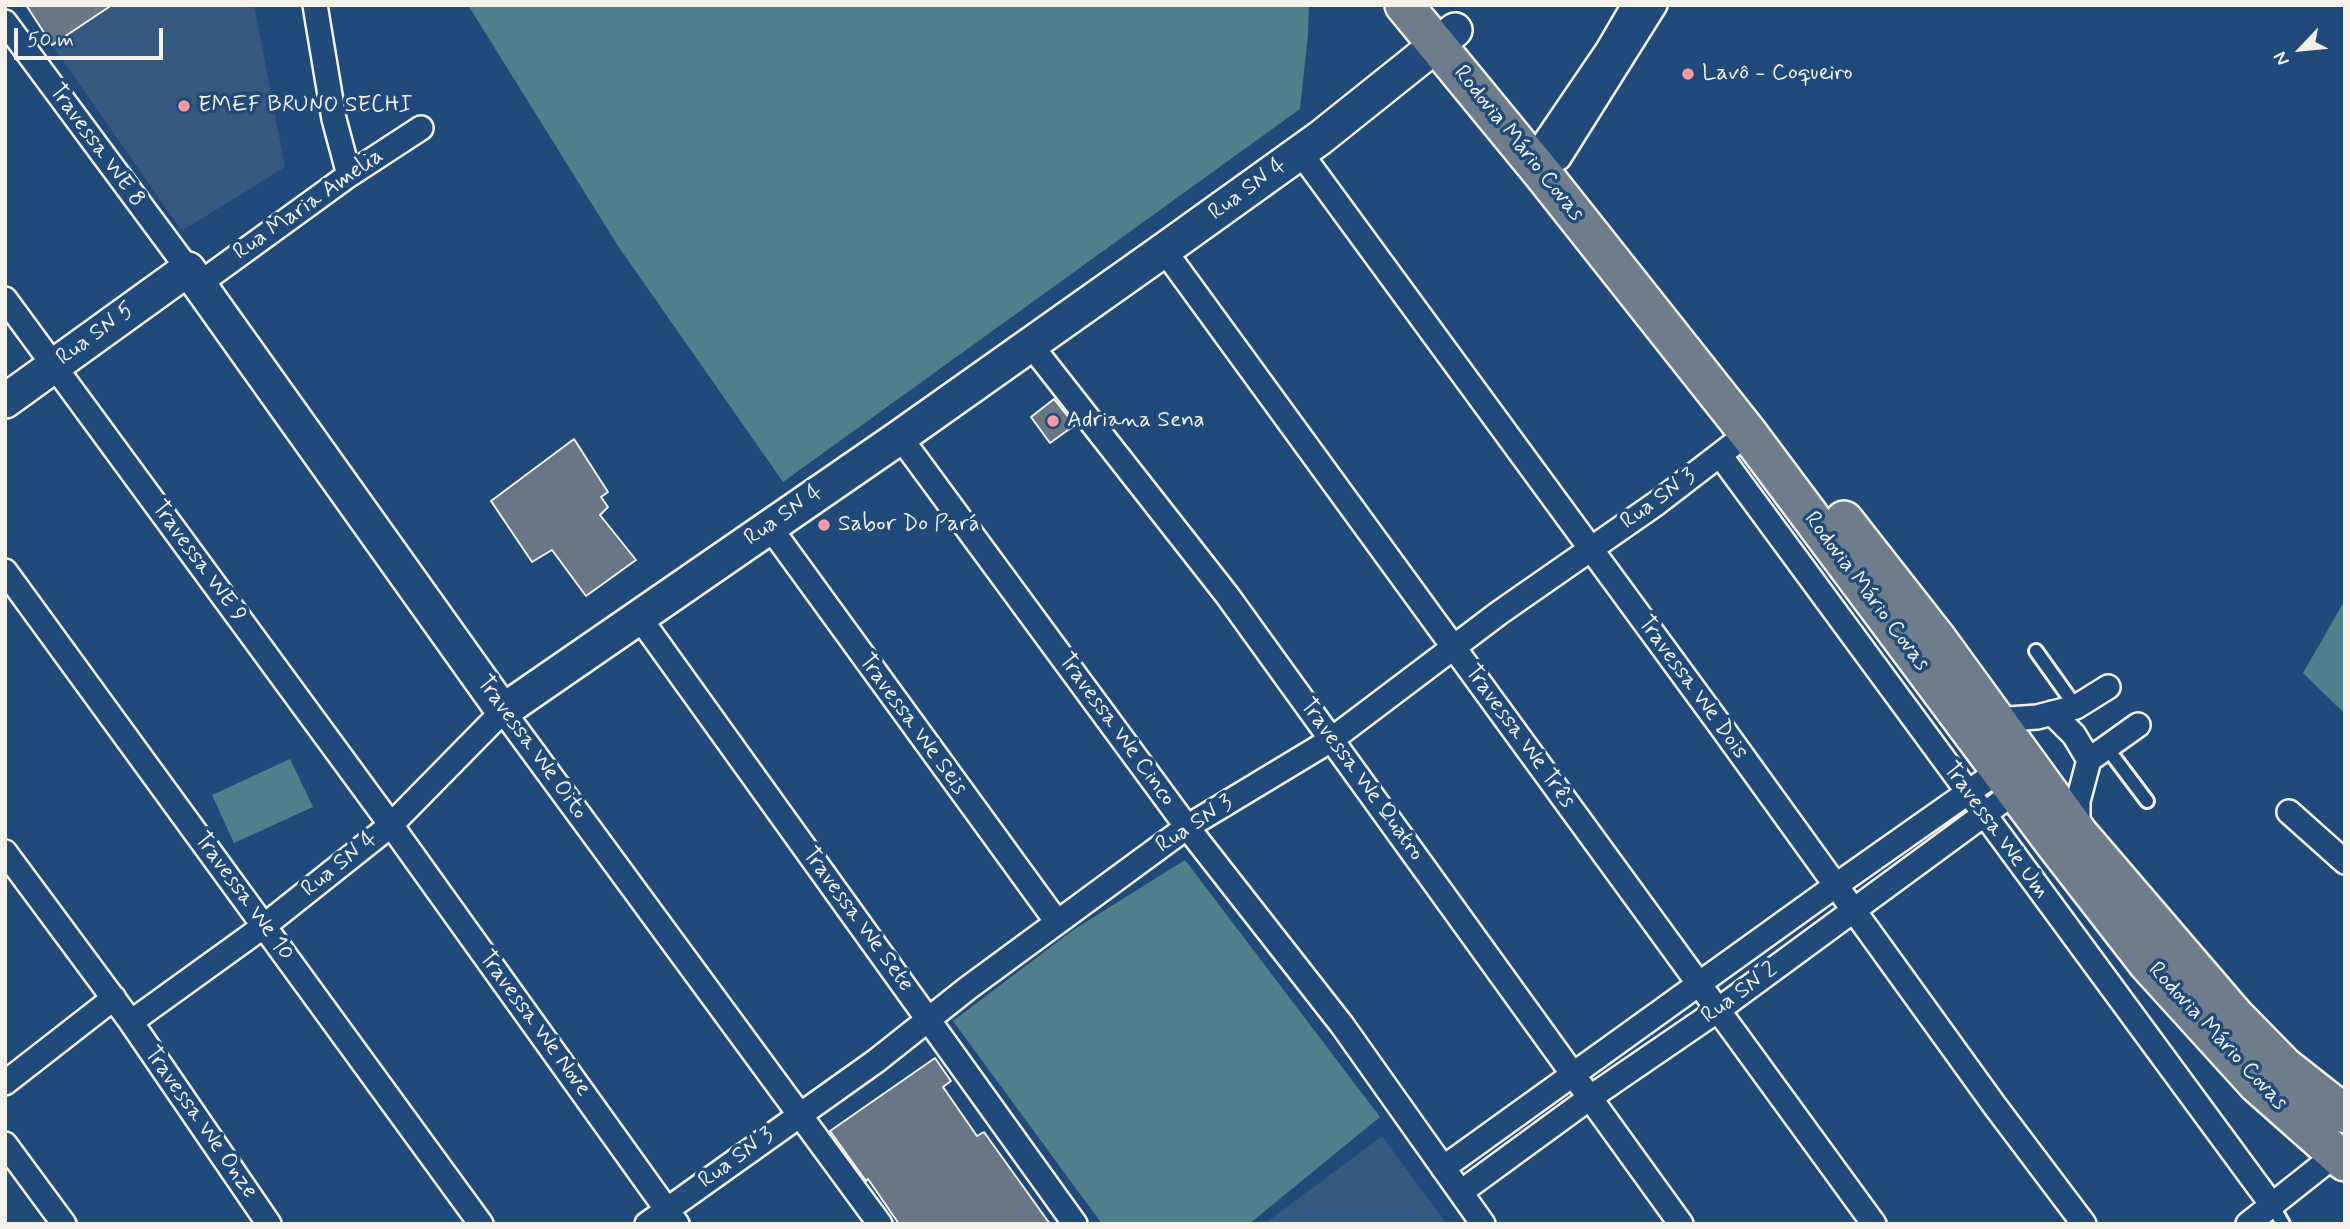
<!DOCTYPE html>
<html>
<head>
<meta charset="utf-8">
<style>
	body { margin:0 }
	#map { position:relative; width:2350px; height:1229px; overflow:hidden; background:#1f4a7a; font-family:Mynerve,sans-serif }
	canvas { display:block }
	.frame { position:absolute; inset:0; border:7px solid #f4f1e8; pointer-events:none }
	.north { position:absolute; left:2266px; top:14px; width:70px; height:70px; -webkit-text-stroke:5px #1f4a7a; paint-order:stroke; rotate:244deg; font-size:19px; font-weight:700; line-height:28px; text-align:center; color:#f4f1e8 }
	.north::after { content:''; display:block; margin:auto; width:24px; height:32px; background:#f4f1e8; clip-path:polygon(50% 0,100% 100%,50% 72%,0 100%) }
	.scale { position:absolute; left:14px; top:28px; width:149px; height:32px; box-sizing:border-box; border:4px solid #f4f1e8; border-top:0; padding-left:9px; font-size:21px; line-height:24px; white-space:nowrap; color:#f4f1e8; -webkit-text-stroke:5px #1f4a7a; paint-order:stroke }
</style>
</head>
<body>
<div id="map">
<canvas width="2350" height="1229"></canvas>
<div class="frame"></div>
<div class="north">N</div>
<div class="scale">50 m</div>
</div>
<script>
const g = document.querySelector('canvas').getContext('2d');
g.lineJoin = 'round';
function fillPath(path, color) {
  g.fillStyle = color;
  g.fill(path, 'evenodd');
}
function shape(rows) {
  const path = new Path2D();
  for (const r of rows) {
    path.moveTo(r[0], r[1]);
    for (let i = 2; i < r.length; i += 2) path.lineTo(r[i], r[i + 1]);
  }
  return path;
}
function stroke(path, color, width, dash) {
  g.strokeStyle = color;
  g.lineWidth = width;
  g.lineCap = dash ? 'butt' : 'round';
  g.setLineDash(dash || []);
  g.stroke(path);
}
function label(font, color, halo, rows, align = 'center') {
  g.font = font + ' Mynerve,sans-serif';
  g.lineWidth = 7;
  g.setLineDash([]);
  g.textBaseline = 'middle';
  g.strokeStyle = halo;
  g.fillStyle = color;
  for (const [text, x, y, turn = 0] of rows) {
    g.save();
    g.translate(x, y);
    g.rotate((+turn || 0) * Math.PI / 180);
    g.textAlign = isNaN(turn) ? turn : align;
    if (halo) g.strokeText(text, 0, 0);
    g.fillText(text, 0, 0);
    g.restore();
  }
}
fillPath(shape([
	[114,5,254,5,285,167,182,231,52,45],
	[1382,1136,1447,1224,1264,1224]
]), '#35587e');
fillPath(shape([
	[468,5,1309,5,1308,34,1300,109,783,482,618,246],
	[2345,600,2345,714,2303,673],
	[290,759,313,807,234,843,212,795],
	[1185,860,1380,1117,1249,1224,1102,1224,953,1021,1073,930]
]), '#4f808b');
const building = shape([
	[26,5,112,5,52,45,26,5],
	[1054,399,1075,425,1050,443,1031,417,1054,399],
	[574,439,608,492,601,497,608,507,600,515,636,560,586,596,552,550,532,562,491,501,574,439],
	[935,1058,951,1081,943,1087,977,1136,984,1132,1050,1224,899,1224,868,1179,866,1181,830,1131,935,1058]
]);
fillPath(building, '#687788');
stroke(building, '#f4f1e8', 2);
const service = shape([
	[2036,651,2076,707],
	[2107,748,2147,801],
	[2272,1205,2283,1224]
]);
const minor = shape([
	[315,5,334,119,349,175],
	[5,22,188,269],
	[1545,142,1607,51,1634,5],
	[1300,152,1720,725,1995,1106,2084,1224],
	[1559,158,1655,5],
	[1164,250,1874,1224],
	[199,284,349,175,421,128],
	[5,299,391,825,677,1224],
	[1030,344,1227,595,1681,1224],
	[900,437,1187,827,1342,1025,1483,1224],
	[1720,455,2272,1205],
	[769,526,1057,922],
	[5,571,481,1224],
	[639,617,1075,1224],
	[2052,713,2074,735,2089,760],
	[1994,720,2037,717,2076,707,2108,687],
	[2289,812,2345,862],
	[2078,831,2078,801,2089,760,2138,725],
	[5,852,131,1022,269,1224],
	[131,1022,264,926,391,825,503,711,880,1224],
	[5,1083,114,998],
	[5,1144,64,1224],
	[1443,1168,1835,886,2000,770],
	[1461,1192,1591,1097,1718,1010,2016,791],
	[647,1224,876,1061,968,988,1187,827,1331,740,1499,613,1657,503,1748,433],
	[2248,1224,2335,1155]
]);
const secondary = shape([
	[5,401,188,269,503,711,900,437,1164,250,1320,138,1455,30]
]);
const primary = shape([
	[1404,5,1542,173,1748,433,2054,843,2148,964,2257,1084,2345,1162],
	[1844,520,1938,640,2079,834,2235,1016,2284,1066,2345,1114]
]);
stroke(service, '#f4f1e8', 18);
stroke(minor, '#f4f1e8', 28);
stroke(secondary, '#f4f1e8', 38);
stroke(primary, '#f4f1e8', 42);
stroke(service, '#1f4a7a', 12);
stroke(minor, '#1f4a7a', 23);
stroke(secondary, '#1f4a7a', 33);
stroke(primary, '#6d7d8c', 37);
for (const [x, y, r, color] of [
	[1688,74,7,"#ff9aa2"],
	[184,106,7,"#ff9aa2"],
	[1053,421,7,"#ff9aa2"],
	[824,525,7,"#ff9aa2"]
]) {
  const dot = new Path2D();
  dot.arc(x, y, r, 0, 2 * Math.PI);
  g.fillStyle = color;
  g.fill(dot);
  stroke(dot, '#1f4a7a', 2.5);
}
label('23px', '#f4f1e8', '#1f4a7a', [
	["Lavô - Coqueiro",1702,74],
	["EMEF BRUNO SECHI",198,106],
	["Adriana Sena",1067,421],
	["Sabor Do Pará",838,525]
], 'left');
label('23px', '#f4f1e8', '#1f4a7a', [
	["Rodovia Mário Covas",1518,144,51],
	["Travessa WE 8",96,146,54],
	["Rua SN 4",1248,190,-36],
	["Rua Maria Amelia",309,205,-35],
	["Rua SN 5",96,335,-36],
	["Rua SN 3",1659,500,-36],
	["Rua SN 4",784,516,-35],
	["Travessa WE 9",198,562,54],
	["Rodovia Mário Covas",1866,592,53],
	["Travessa We Dois",1692,688,54],
	["Travessa We Seis",912,725,54],
	["Travessa We Cinco",1116,730,54],
	["Travessa We Três",1519,737,54],
	["Travessa We Oito",531,748,54],
	["Travessa We Quatro",1361,780,54],
	["Rua SN 3",1195,825,-33],
	["Travessa We Um",1995,831,54],
	["Rua SN 4",340,865,-39],
	["Travessa We 10",243,897,54],
	["Travessa We Sete",857,920,54],
	["Rua SN 2",1740,994,-36],
	["Travessa We Nove",534,1024,54],
	["Rodovia Mário Covas",2217,1037,47],
	["Travessa We Onze",200,1123,55],
	["Rua SN 3",737,1159,-36]
]);
</script>
</body>
</html>
